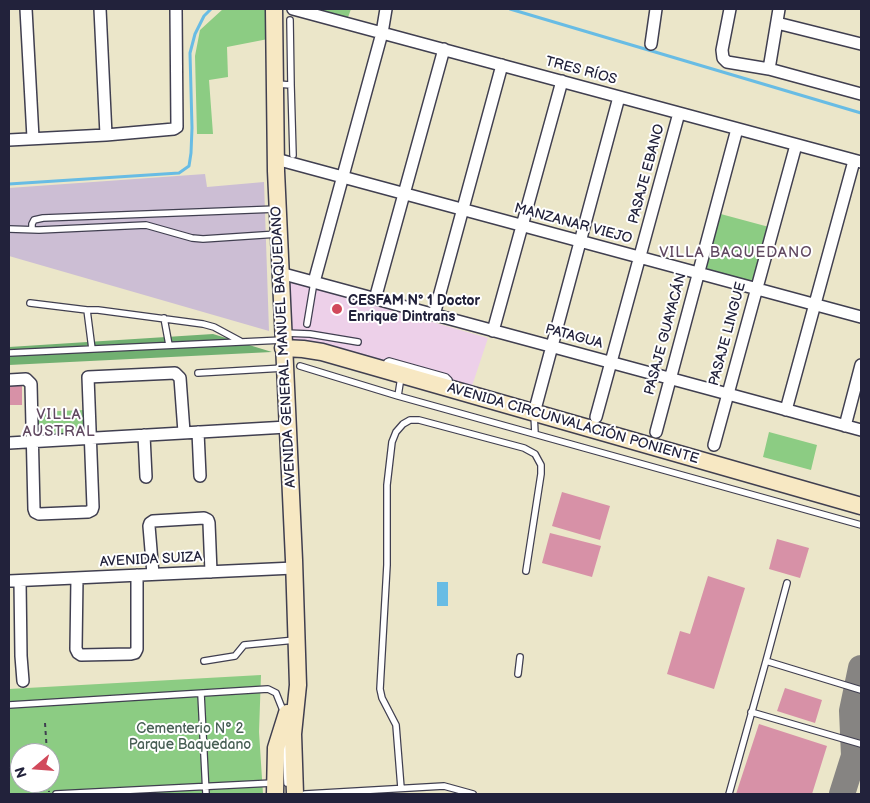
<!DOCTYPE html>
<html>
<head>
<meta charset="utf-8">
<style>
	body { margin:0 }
	#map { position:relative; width:870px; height:803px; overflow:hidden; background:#ebe6c9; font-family:"Balsamiq Sans",sans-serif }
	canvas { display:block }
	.frame { position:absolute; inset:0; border:10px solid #22223b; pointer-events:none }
	.north { position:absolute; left:10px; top:743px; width:50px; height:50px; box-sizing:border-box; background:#fff; border:1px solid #a7a7b1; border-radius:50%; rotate:252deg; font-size:14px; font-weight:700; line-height:20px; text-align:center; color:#22223b }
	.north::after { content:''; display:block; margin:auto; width:18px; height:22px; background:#d1495b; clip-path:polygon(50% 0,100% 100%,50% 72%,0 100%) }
</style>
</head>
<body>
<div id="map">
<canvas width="870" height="803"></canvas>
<div class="frame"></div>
<div class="north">N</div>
</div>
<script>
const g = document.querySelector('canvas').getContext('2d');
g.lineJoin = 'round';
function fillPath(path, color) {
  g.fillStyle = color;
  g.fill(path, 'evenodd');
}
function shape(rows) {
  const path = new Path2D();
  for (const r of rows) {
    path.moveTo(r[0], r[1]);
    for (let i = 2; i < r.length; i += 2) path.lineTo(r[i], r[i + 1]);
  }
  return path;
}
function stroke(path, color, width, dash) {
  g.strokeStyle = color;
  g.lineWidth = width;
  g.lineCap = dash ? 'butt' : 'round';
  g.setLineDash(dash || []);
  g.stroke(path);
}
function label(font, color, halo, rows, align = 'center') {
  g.font = font + ' "Balsamiq Sans",sans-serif';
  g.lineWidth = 4;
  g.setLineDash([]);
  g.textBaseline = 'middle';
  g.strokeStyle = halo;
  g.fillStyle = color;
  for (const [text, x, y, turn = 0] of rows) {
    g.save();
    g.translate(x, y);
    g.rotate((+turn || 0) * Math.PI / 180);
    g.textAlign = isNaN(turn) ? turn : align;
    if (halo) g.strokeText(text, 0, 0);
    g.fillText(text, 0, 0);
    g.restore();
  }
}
fillPath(shape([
	[286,280,488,338,471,389,289,339]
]), '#edd0e9');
fillPath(shape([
	[205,174,207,187,264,182,269,331,9,256,9,188]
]), '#ccbed4');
fillPath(shape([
	[223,9,266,9,268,39,227,47,228,77,209,80,213,134,197,134,195,56,200,30],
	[295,9,351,9,346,23],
	[717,213,769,227,752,282,702,267],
	[84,410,85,432,39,434,37,412],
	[769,432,817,445,811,470,763,457],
	[261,675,259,732,263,794,9,794,9,689],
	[20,753,50,753,50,783,20,783]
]), '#8ccc83');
fillPath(shape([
	[213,334,272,352,9,365,9,347]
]), '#71b071');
fillPath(shape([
	[437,582,448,582,448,606,437,606]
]), '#68bce4');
stroke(shape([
	[510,9,861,113],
	[9,184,179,173,189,166,191,153,192,128,190,53,195,34,204,16,211,9]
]), '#68bce4', 3);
stroke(shape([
	[842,794,854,756,852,711,861,668]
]), '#868482', 26);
fillPath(shape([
	[22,383,22,405,9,405,9,384],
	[562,492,610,506,600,540,552,526],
	[550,533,601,546,592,577,542,563],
	[777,539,809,548,800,578,769,569],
	[708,576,745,588,714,689,667,674,680,631,690,634],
	[785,688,822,700,815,723,777,711],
	[759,724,827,746,812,794,736,794]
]), '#d791a7');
const lane = shape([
	[277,84,291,85,290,20],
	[291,85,293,155],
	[9,229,39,230,146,225,192,238,203,239,278,234],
	[32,229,32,224,34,220,43,218,277,209],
	[30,303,87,310],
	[164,318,169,345],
	[307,324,314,282],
	[285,333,310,334,358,342],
	[92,349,87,310,98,310,203,324,214,327,240,341],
	[9,353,283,340],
	[300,366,398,396,401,377],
	[384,368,387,362,389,361,446,377,449,380,449,387],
	[198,373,284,368],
	[398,396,861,525],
	[534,414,535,434],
	[204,661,235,656,244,645,295,640],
	[766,661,787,583],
	[518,674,520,657],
	[201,694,206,794],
	[9,705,268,689,276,693,284,713],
	[751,712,861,744],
	[285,742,287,783],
	[401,788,396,725,382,698,380,689,387,565,387,485,392,442,396,432,403,424,410,420,419,420,524,448,535,454,541,465,541,474,526,571],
	[56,794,273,783],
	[305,794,444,786,473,794],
	[729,794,766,661,861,690]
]);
const street = shape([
	[26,9,33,138],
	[100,9,106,135],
	[293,9,861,162],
	[730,9,722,50,723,58,727,62,769,69,861,94],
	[777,23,861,44],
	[651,44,656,9],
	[769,69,779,9],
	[9,140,106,135,174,129,177,127,176,9],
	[276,159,861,317],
	[280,273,861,430],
	[314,282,382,33,386,9],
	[375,299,444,49],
	[434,315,502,65],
	[493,331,562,81],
	[9,380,26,379,31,384,34,509,35,512,39,514,88,512,92,510,93,507,88,377,175,373,180,378,184,432],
	[786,410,854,161],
	[534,413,619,97],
	[596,417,679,113],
	[845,426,861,365],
	[198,432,200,476],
	[656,432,737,129],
	[144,435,146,477],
	[9,443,287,427],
	[714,445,796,145],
	[153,574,149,526,150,523,153,521,204,518,208,520,209,523,211,572],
	[77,578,76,649,78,653,81,655,131,654,135,653,137,649,137,575],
	[9,581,294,568],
	[20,581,21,656,23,681]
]);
const secondary = shape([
	[274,9,276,171,294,560,298,685,293,734,295,794],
	[283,348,303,349,322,352,861,506],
	[275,794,276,748,287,713]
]);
stroke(lane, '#403f50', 8);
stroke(street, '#403f50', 14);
stroke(secondary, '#403f50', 19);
stroke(shape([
	[45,723,47,753],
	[48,783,49,792]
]), '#403f50', 2, [4, 4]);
stroke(lane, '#fff', 5.5);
stroke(street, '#fff', 11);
stroke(secondary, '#f7e8c3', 16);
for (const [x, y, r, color] of [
	[337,309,6,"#d1495b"]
]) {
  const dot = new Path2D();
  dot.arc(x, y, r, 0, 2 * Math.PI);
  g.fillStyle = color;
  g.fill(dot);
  stroke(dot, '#fff', 2);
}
label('14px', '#22223b', '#fff', [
	["TRES RÍOS",581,71,15],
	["PASAJE EBANO",647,174,-75],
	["MANZANAR VIEJO",573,224,15],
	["PASAJE GUAYACÁN",666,334,-75],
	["PASAJE LINGUE",728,334,-75],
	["PATAGUA",574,337,15],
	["AVENIDA GENERAL MANUEL BAQUEDANO",284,347,-93],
	["AVENIDA CIRCUNVALACIÓN PONIENTE",573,424,16],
	["AVENIDA SUIZA",151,560,-3]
]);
label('bold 14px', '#22223b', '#fff', [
	["CESFAM N° 1 Doctor",348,301],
	["Enrique Dintrans",348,317]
], 'left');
label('14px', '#475e54', '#fff', [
	["Cementerio N° 2",190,729],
	["Parque Baquedano",190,745]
]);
g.letterSpacing = '1px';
label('15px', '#614961', '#fff', [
	["VILLA BAQUEDANO",736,253],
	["VILLA",59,415],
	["AUSTRAL",59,432]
]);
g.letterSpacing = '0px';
</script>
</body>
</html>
